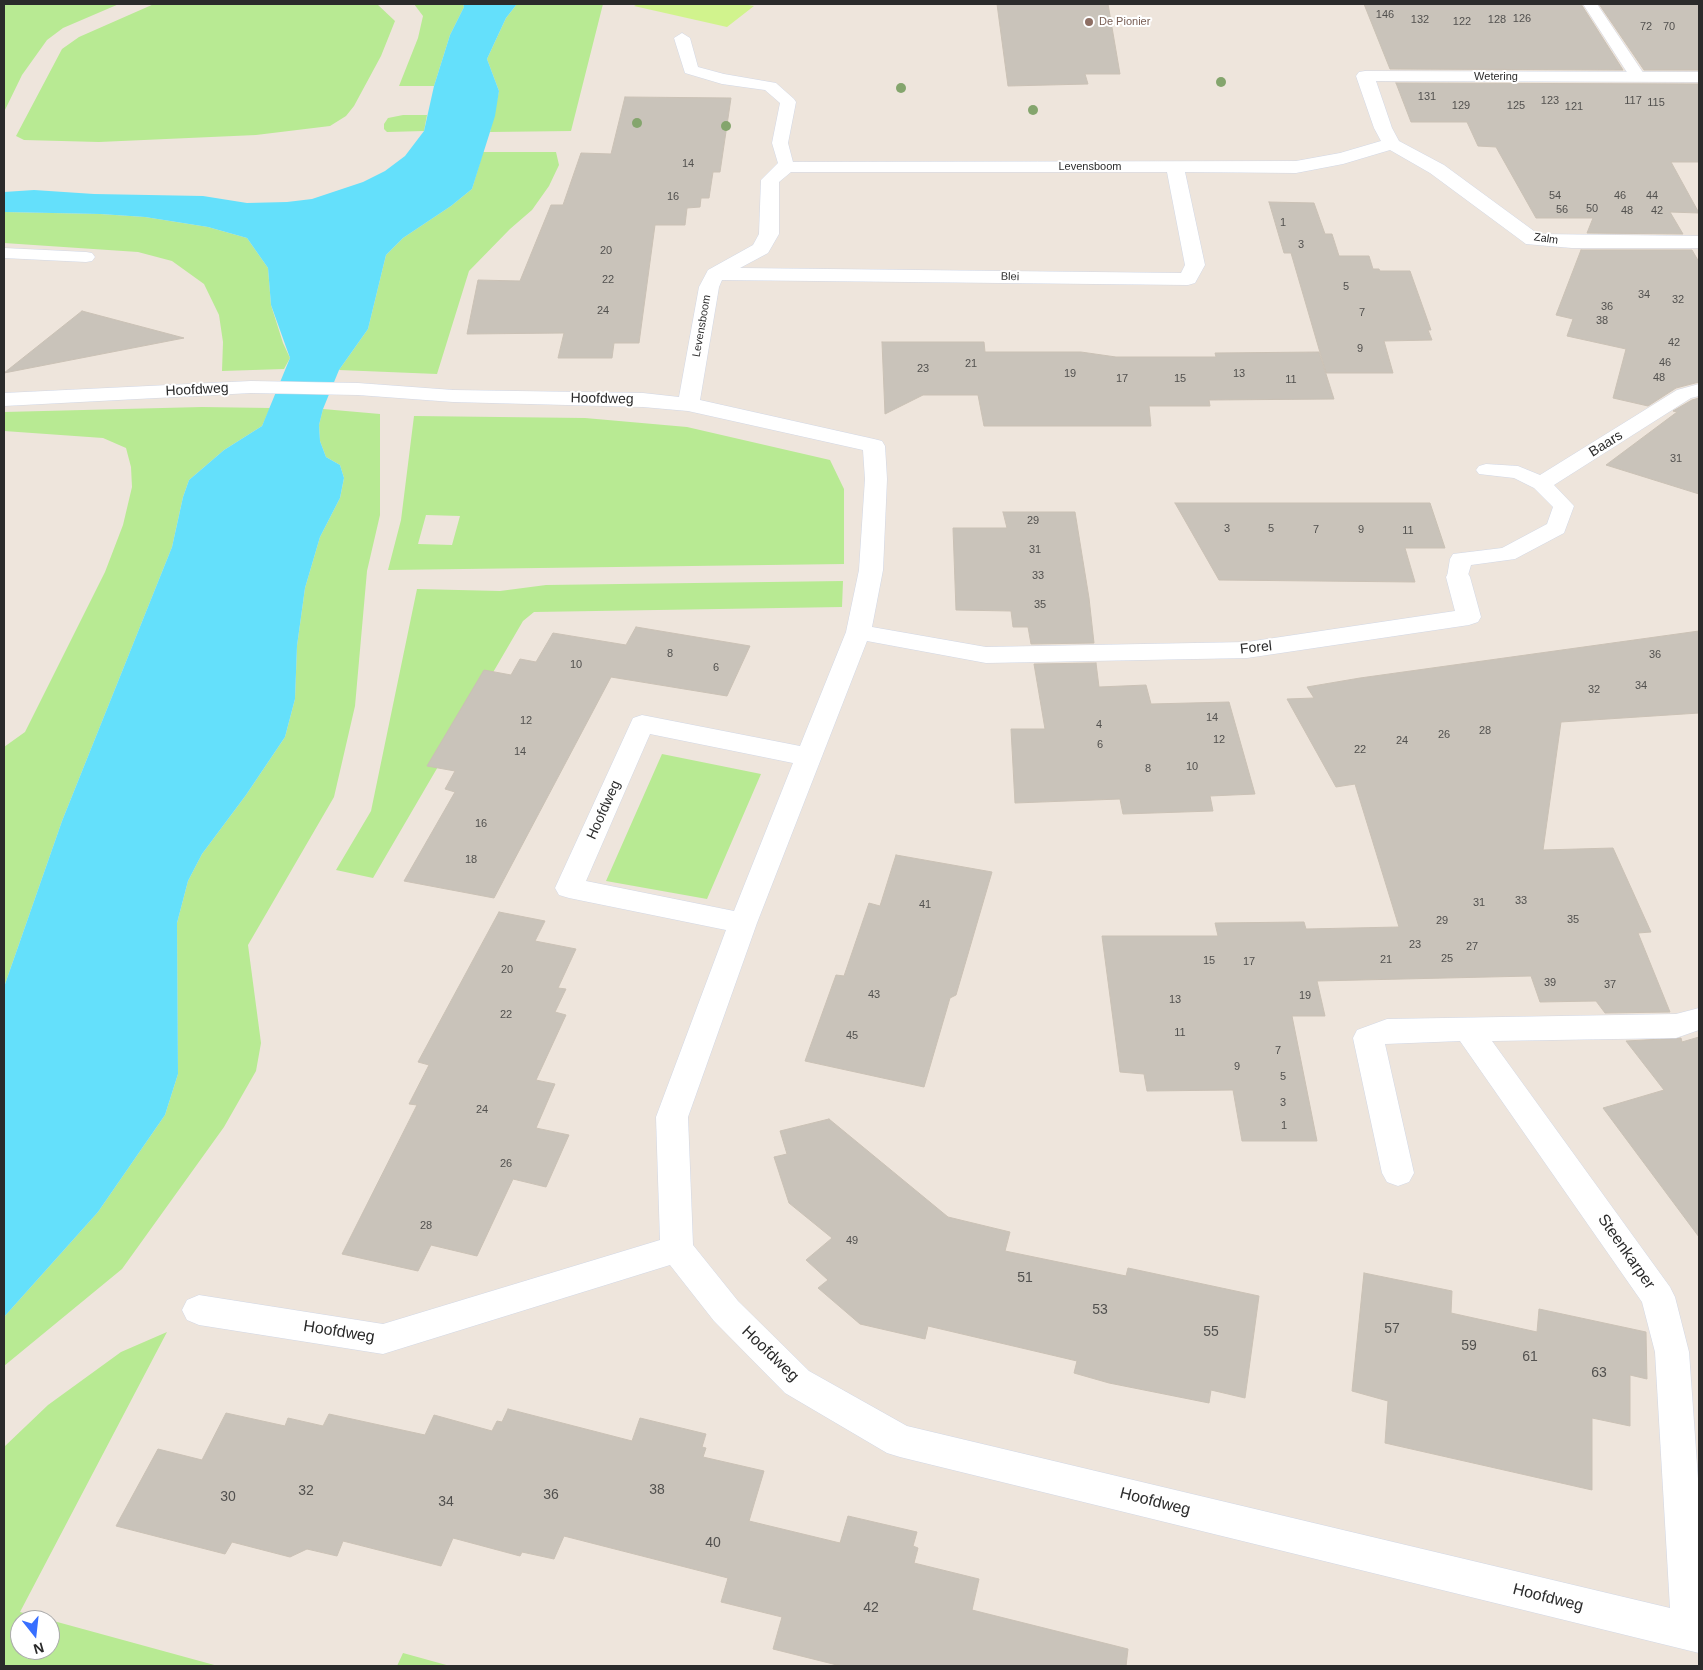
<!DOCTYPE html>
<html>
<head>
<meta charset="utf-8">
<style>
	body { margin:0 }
	#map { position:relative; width:1703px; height:1670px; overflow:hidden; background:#eee5dc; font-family:Helvetica,sans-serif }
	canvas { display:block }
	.frame { position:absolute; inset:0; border:5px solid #2b2b2b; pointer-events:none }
	.north { position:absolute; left:10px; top:1610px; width:50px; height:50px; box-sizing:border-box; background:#fff; border:1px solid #aaa; border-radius:50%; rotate:164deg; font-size:14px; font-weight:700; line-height:20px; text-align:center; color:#2b2b2b }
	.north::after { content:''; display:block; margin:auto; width:18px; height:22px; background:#386fff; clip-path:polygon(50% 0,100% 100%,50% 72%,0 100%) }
</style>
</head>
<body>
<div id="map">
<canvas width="1703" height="1670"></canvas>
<div class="frame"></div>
<div class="north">N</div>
</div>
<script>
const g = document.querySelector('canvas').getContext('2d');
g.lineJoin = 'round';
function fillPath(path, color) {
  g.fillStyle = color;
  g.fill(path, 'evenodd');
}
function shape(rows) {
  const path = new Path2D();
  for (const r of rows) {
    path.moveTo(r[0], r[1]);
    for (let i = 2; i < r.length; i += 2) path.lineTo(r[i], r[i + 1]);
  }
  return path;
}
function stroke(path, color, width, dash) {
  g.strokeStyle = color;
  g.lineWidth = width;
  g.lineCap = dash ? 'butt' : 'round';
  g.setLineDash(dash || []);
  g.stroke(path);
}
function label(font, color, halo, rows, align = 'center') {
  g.font = font + ' Helvetica,sans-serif';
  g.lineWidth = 4;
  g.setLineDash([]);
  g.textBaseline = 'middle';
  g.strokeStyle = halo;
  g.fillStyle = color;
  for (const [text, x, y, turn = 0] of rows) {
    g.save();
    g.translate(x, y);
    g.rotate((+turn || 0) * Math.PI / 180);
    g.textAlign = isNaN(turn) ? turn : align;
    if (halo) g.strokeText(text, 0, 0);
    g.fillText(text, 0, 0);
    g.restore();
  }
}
fillPath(shape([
	[4,4,119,4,63,28,47,40,22,75,4,112],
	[154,4,377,4,395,21,381,56,354,106,346,116,330,126,256,135,99,142,24,140,16,136,62,49,79,37],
	[414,4,463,4,464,7,450,35,434,86,399,86,418,38,423,16],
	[517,4,603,4,571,131,490,132,499,91,487,59,506,18],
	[403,115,427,115,424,131,387,132,384,129,384,124,388,118],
	[483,152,556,152,559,165,549,186,532,210,510,229,469,271,437,374,339,370,368,329,386,255,403,238,451,206,472,189],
	[4,212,100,214,145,217,208,227,247,238,268,268,271,305,283,343,290,358,284,369,222,371,223,342,219,315,204,284,172,261,138,252,4,243],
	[202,407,270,408,262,426,224,450,189,480,183,497,172,547,62,821,4,987,4,747,25,732,105,572,123,525,132,487,131,467,126,448,103,438,4,431,4,412],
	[323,409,380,414,380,515,367,571,355,706,334,797,248,945,261,1043,256,1071,224,1127,122,1269,4,1366,4,1317,98,1212,165,1115,178,1074,177,923,188,881,202,854,246,795,285,737,295,699,297,646,305,588,320,537,340,498,344,478,340,465,326,457,320,441,319,425],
	[414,416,585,418,687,427,830,460,844,489,844,564,388,570,401,520],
	[426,515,460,516,452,545,418,544],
	[843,581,842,607,534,612,523,621,373,878,336,870,371,811,417,589,500,591,546,585],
	[662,754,761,774,707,899,606,881],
	[167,1332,20,1612,49,1620,20,1620,20,1650,50,1650,50,1620,218,1666,4,1666,4,1447,48,1405,121,1352],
	[403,1653,450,1666,397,1666]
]), '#b8ea93');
fillPath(shape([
	[638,4,743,4,754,6,727,27,634,6]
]), '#d1f38d');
fillPath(shape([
	[463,4,517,4,506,18,487,59,499,91,495,116,472,189,451,206,403,238,386,255,368,329,339,370,323,409,319,425,320,441,326,457,340,465,344,478,340,498,320,537,305,588,297,646,295,699,285,737,246,795,202,854,188,881,177,923,178,1074,165,1115,98,1212,4,1317,4,987,62,821,172,547,183,497,189,480,224,450,262,426,290,358,271,305,268,268,247,238,208,227,145,217,100,214,4,212,4,192,34,190,94,194,203,196,247,203,287,202,312,199,363,182,385,171,405,156,424,131,434,86,450,35,464,7]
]), '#64e0fb');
const building = shape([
	[997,4,1108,4,1120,74,1085,74,1088,84,1008,86,997,4],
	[1364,4,1581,4,1623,70,1390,69,1364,4],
	[1599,4,1699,4,1699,70,1644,70,1599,4],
	[1396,83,1699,84,1699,162,1671,162,1699,213,1670,212,1683,234,1587,233,1593,218,1536,218,1496,147,1478,146,1467,122,1411,122,1396,83],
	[625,97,731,98,720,172,713,172,709,198,701,198,700,207,687,208,685,225,655,225,639,343,614,343,612,358,558,358,564,333,467,334,478,280,520,281,551,205,563,205,581,153,611,154,625,97],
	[1269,202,1314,203,1325,234,1332,234,1339,256,1369,256,1373,269,1379,269,1380,271,1410,271,1431,330,1428,330,1432,340,1384,341,1393,373,1326,373,1291,253,1284,253,1269,202],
	[1581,250,1692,250,1699,262,1699,382,1676,388,1648,406,1613,398,1626,349,1567,336,1573,319,1556,315,1581,250],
	[82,311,184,338,4,373,82,311],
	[882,342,984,342,985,352,1081,352,1116,357,1216,357,1215,353,1319,352,1334,399,1209,400,1210,406,1149,406,1151,426,984,426,978,395,923,395,885,414,882,342],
	[1699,398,1699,494,1606,465,1677,412,1673,411,1692,400,1699,398],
	[1175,503,1430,503,1445,548,1405,548,1415,582,1219,580,1175,503],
	[1003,512,1075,512,1089,598,1094,643,1031,644,1028,627,1013,627,1011,611,956,610,953,528,1007,528,1003,512],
	[636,627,750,646,727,696,611,677,494,898,404,881,455,792,445,789,455,771,427,766,484,670,511,675,520,659,536,662,553,633,626,645,636,627],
	[1699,631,1699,713,1561,722,1543,850,1613,848,1651,932,1638,933,1670,1012,1605,1013,1596,1001,1540,1002,1531,976,1317,981,1325,1016,1292,1016,1317,1141,1242,1141,1233,1090,1147,1091,1144,1074,1120,1072,1102,936,1218,936,1215,923,1304,922,1306,929,1399,927,1355,784,1336,787,1287,699,1314,698,1307,687,1360,678,1699,631],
	[1096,663,1099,687,1146,685,1151,704,1229,702,1255,794,1210,796,1213,811,1123,814,1120,799,1015,803,1011,729,1045,729,1034,664,1096,663],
	[896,855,992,872,956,995,950,998,924,1087,805,1061,836,975,844,976,869,903,880,906,896,855],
	[499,912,545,921,535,941,576,949,558,988,566,989,555,1012,566,1015,536,1080,555,1084,536,1128,569,1135,546,1187,513,1179,477,1256,431,1245,418,1271,342,1254,417,1105,409,1104,429,1065,418,1062,499,912],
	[1699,1037,1699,1237,1603,1108,1664,1090,1626,1041,1681,1038,1682,1042,1699,1037],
	[829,1119,948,1217,1010,1232,1005,1251,1126,1276,1128,1268,1259,1296,1245,1398,1211,1390,1209,1403,1109,1383,1074,1373,1077,1361,928,1326,925,1339,860,1324,818,1288,828,1280,806,1260,832,1238,789,1203,774,1157,787,1154,780,1131,829,1119],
	[1364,1273,1452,1291,1451,1313,1537,1332,1539,1309,1646,1332,1647,1379,1630,1375,1630,1426,1592,1418,1592,1490,1385,1443,1388,1401,1352,1391,1364,1273],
	[508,1409,632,1441,640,1418,706,1434,702,1447,706,1448,703,1457,764,1471,749,1521,840,1543,848,1516,917,1532,913,1546,918,1548,914,1563,979,1579,972,1610,1128,1649,1126,1666,841,1666,773,1649,782,1617,721,1602,728,1578,564,1536,554,1559,522,1552,520,1556,453,1538,441,1566,343,1541,337,1556,307,1549,290,1557,232,1542,225,1554,116,1526,158,1449,202,1460,226,1413,285,1426,288,1418,323,1426,329,1414,425,1435,434,1415,492,1431,497,1421,502,1422,508,1409]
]);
fillPath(building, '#c9c3ba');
stroke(building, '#cac1b5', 1);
const lane = shape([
	[1583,4,1597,4,1646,77,1644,80,1632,80,1583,4],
	[682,33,690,38,698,67,724,74,776,83,794,99,796,102,788,143,794,166,792,170,780,170,772,143,780,103,765,90,722,84,685,73,674,38,682,33],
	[4,248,86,252,92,253,95,257,92,261,86,262,4,258,4,248],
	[1699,384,1699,396,1691,398,1554,485,1574,506,1564,533,1515,559,1471,565,1466,582,1458,584,1450,582,1447,577,1450,559,1453,554,1502,548,1547,524,1553,507,1534,488,1514,478,1479,474,1476,470,1479,466,1486,464,1518,466,1540,475,1677,390,1699,384]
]);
const street = shape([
	[1365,71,1699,72,1699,82,1376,81,1392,128,1399,141,1444,165,1538,234,1699,236,1699,248,1572,248,1526,244,1430,173,1390,150,1343,164,1296,173,1185,172,1205,265,1195,283,1188,285,722,280,719,287,700,400,874,439,882,441,885,446,887,479,883,570,872,627,986,647,1247,642,1455,611,1446,577,1449,572,1458,570,1467,572,1470,577,1481,617,1478,622,1469,625,1247,658,986,663,867,641,757,923,688,1117,693,1245,738,1301,809,1371,907,1426,1670,1608,1655,1352,1642,1302,1460,1041,1385,1044,1414,1173,1409,1182,1398,1186,1387,1182,1382,1173,1353,1038,1357,1030,1387,1019,1676,1014,1699,1008,1699,1030,1676,1038,1492,1041,1670,1287,1675,1297,1689,1352,1699,1493,1699,1653,900,1457,887,1453,785,1393,714,1321,670,1265,383,1354,199,1325,187,1320,182,1310,187,1300,199,1295,383,1324,660,1240,656,1117,726,930,569,898,559,895,555,888,633,718,642,715,800,746,846,632,859,570,865,479,863,450,688,411,643,407,453,402,358,395,251,393,4,406,4,393,251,381,358,383,453,390,643,393,679,397,699,287,708,270,753,245,759,234,761,180,779,162,1296,161,1340,153,1381,141,1374,128,1356,76,1359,72,1365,71],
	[791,172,1167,172,1185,265,1181,273,740,268,768,253,779,234,779,182,791,172],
	[650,734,793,763,734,911,586,881,650,734]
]);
stroke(lane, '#d1d7e5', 1);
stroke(street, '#d1d7e5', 1);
fillPath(lane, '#fff');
fillPath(street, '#fff');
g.fillStyle = '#84a56d';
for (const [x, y] of [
	[1221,82],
	[901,88],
	[1033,110],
	[637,123],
	[726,126]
]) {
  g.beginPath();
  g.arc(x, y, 5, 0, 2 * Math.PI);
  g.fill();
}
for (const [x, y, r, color] of [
	[1089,22,5,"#8d6e63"]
]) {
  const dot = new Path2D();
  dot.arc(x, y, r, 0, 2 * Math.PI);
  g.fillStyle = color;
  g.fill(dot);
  stroke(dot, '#fff', 2);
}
label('11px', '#52514f', null, [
	["146",1385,15],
	["126",1522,19],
	["132",1420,20],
	["128",1497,20],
	["122",1462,22],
	["72",1646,27],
	["70",1669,27],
	["131",1427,97],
	["123",1550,101],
	["117",1633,101],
	["115",1656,103],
	["129",1461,106],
	["125",1516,106],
	["121",1574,107],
	["14",688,164],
	["54",1555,196],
	["46",1620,196],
	["44",1652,196],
	["16",673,197],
	["50",1592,209],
	["56",1562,210],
	["48",1627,211],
	["42",1657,211],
	["1",1283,223],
	["3",1301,245],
	["20",606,251],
	["22",608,280],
	["5",1346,287],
	["34",1644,295],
	["32",1678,300],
	["36",1607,307],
	["24",603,311],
	["7",1362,313],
	["38",1602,321],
	["42",1674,343],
	["9",1360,349],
	["46",1665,363],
	["21",971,364],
	["23",923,369],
	["19",1070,374],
	["13",1239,374],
	["48",1659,378],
	["17",1122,379],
	["15",1180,379],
	["11",1291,380],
	["31",1676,459],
	["29",1033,521],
	["3",1227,529],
	["5",1271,529],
	["7",1316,530],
	["9",1361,530],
	["11",1408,531],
	["31",1035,550],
	["33",1038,576],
	["35",1040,605],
	["8",670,654],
	["36",1655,655],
	["10",576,665],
	["6",716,668],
	["34",1641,686],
	["32",1594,690],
	["14",1212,718],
	["12",526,721],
	["4",1099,725],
	["28",1485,731],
	["26",1444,735],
	["12",1219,740],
	["24",1402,741],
	["6",1100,745],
	["22",1360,750],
	["14",520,752],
	["10",1192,767],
	["8",1148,769],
	["16",481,824],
	["18",471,860],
	["33",1521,901],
	["31",1479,903],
	["41",925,905],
	["35",1573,920],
	["29",1442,921],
	["23",1415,945],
	["27",1472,947],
	["25",1447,959],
	["21",1386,960],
	["15",1209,961],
	["17",1249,962],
	["20",507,970],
	["39",1550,983],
	["37",1610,985],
	["43",874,995],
	["19",1305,996],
	["13",1175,1000],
	["22",506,1015],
	["11",1180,1033],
	["45",852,1036],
	["7",1278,1051],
	["9",1237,1067],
	["5",1283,1077],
	["3",1283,1103],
	["24",482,1110],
	["1",1284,1126],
	["26",506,1164],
	["28",426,1226],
	["49",852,1241]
]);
label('11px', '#785e54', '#fff', [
	["De Pionier",1099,22]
], 'left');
label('11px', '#2b2b2b', '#fff', [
	["Wetering",1496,77],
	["Levensboom",1090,167],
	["Zalm",1546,239,8],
	["Blei",1010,277,1],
	["Levensboom",702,326,-80]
]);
label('14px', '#2b2b2b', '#fff', [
	["Hoofdweg",197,390,-3],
	["Hoofdweg",602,399,1],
	["Baars",1606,444,-32],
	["Forel",1256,648,-6],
	["Hoofdweg",604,810,-66]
]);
label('14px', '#52514f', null, [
	["51",1025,1278],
	["53",1100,1310],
	["57",1392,1329],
	["55",1211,1332],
	["59",1469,1346],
	["61",1530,1357],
	["63",1599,1373],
	["38",657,1490],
	["32",306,1491],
	["36",551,1495],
	["30",228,1497],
	["34",446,1502],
	["40",713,1543],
	["42",871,1608]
]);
label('16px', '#2b2b2b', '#fff', [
	["Steenkarper",1626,1252,55],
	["Hoofdweg",339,1332,9],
	["Hoofdweg",770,1354,44],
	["Hoofdweg",1155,1502,14],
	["Hoofdweg",1548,1598,14]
]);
</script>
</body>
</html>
